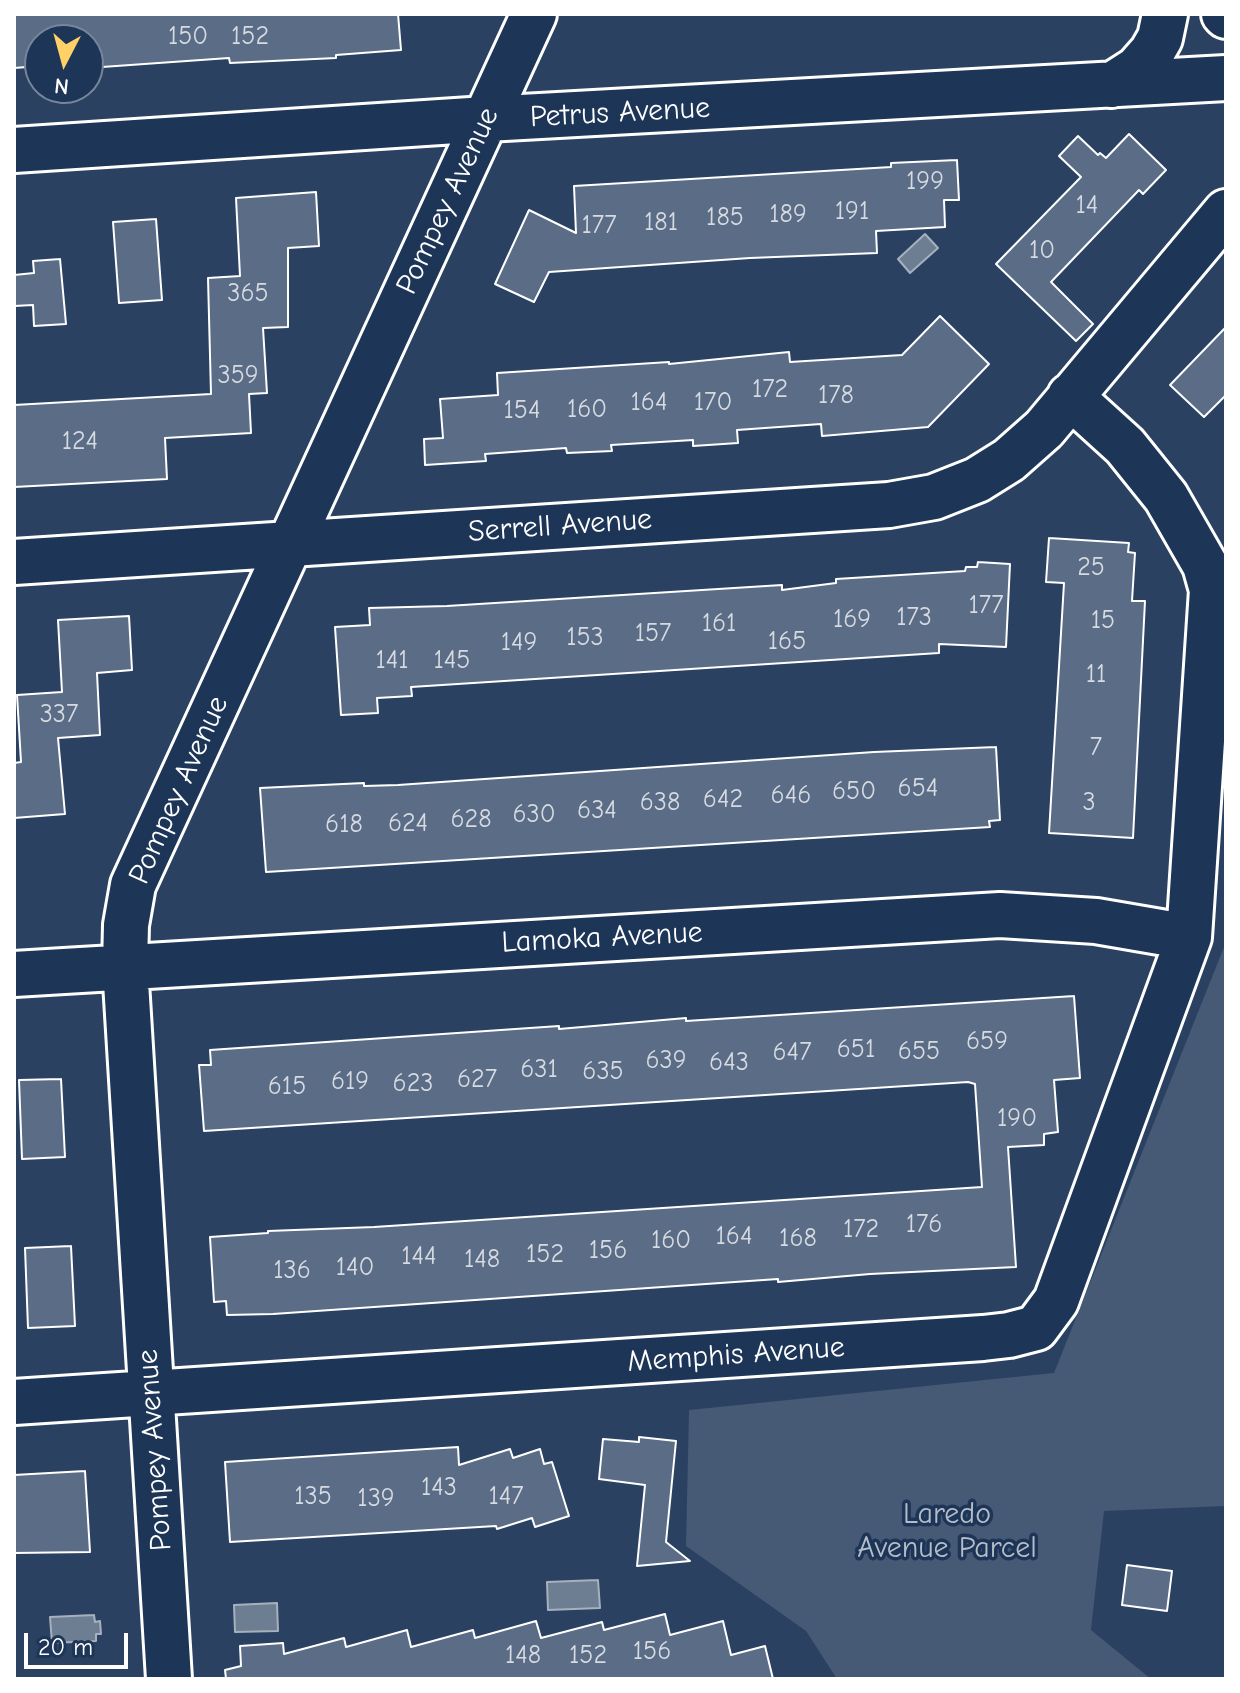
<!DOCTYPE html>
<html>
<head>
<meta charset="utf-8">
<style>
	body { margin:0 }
	#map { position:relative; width:1240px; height:1693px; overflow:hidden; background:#2a4161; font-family:"Comic Neue",sans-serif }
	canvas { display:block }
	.frame { position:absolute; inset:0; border:16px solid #fff; pointer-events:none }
	.north { position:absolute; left:24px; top:24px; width:80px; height:80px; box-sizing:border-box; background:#1d3557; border:2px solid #77869a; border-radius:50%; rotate:186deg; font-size:22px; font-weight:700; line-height:32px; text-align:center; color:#fff }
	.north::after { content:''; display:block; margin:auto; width:28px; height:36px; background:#ffd166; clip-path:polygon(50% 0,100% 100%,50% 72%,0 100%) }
	.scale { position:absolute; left:24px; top:1633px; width:104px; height:36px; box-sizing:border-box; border:4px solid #fff; border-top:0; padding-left:10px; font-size:24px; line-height:28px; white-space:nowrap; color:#fff; -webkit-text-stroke:6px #1d3557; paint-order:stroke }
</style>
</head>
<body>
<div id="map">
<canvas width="1240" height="1693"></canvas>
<div class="frame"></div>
<div class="north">N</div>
<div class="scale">20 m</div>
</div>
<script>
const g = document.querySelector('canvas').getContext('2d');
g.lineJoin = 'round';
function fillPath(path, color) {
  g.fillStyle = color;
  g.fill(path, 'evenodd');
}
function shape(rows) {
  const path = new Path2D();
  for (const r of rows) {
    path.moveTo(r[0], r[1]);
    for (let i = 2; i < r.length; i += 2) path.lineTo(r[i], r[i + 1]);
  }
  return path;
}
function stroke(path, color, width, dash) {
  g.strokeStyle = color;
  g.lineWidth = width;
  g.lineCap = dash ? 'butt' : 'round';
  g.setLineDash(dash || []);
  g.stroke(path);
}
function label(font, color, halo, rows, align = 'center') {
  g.font = font + ' "Comic Neue",sans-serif';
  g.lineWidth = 7;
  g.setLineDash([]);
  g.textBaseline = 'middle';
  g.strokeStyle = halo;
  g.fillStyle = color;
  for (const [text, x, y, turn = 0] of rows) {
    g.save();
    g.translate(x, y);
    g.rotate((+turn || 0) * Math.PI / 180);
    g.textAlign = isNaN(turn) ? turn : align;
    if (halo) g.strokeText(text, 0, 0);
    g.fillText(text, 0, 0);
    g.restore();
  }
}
fillPath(shape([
	[1226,942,1226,1506,1104,1511,1091,1630,1151,1679,837,1679,806,1631,686,1546,689,1410,1054,1373]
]), '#465975');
const water = shape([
	[925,234,938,248,910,273,898,259,925,234],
	[598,1580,600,1608,548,1610,547,1582,598,1580],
	[277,1603,278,1631,235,1632,234,1605,277,1603],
	[94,1615,95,1622,100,1621,101,1634,96,1634,96,1641,52,1643,50,1617,94,1615]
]);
fillPath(water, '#6d7d92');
stroke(water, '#a7b1be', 2);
const building = shape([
	[14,14,398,14,401,50,336,55,336,58,230,63,229,58,88,68,88,40,40,40,40,66,14,68,14,14],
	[1129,134,1166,170,1143,194,1139,190,1051,282,1093,324,1076,341,996,264,1081,177,1059,156,1078,136,1098,155,1100,153,1106,158,1129,134],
	[957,160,959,200,944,200,945,227,876,231,877,253,750,258,549,272,534,302,495,284,529,210,576,233,574,186,891,167,891,163,957,160],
	[316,192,319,246,288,248,288,327,263,328,267,393,249,394,251,433,165,438,167,479,14,487,14,405,211,394,208,278,240,276,236,198,316,192],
	[156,219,162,300,119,303,113,222,156,219],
	[60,259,66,324,34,326,33,305,14,306,14,275,34,273,33,261,60,259],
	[940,316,989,364,928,427,822,436,821,424,737,430,738,443,693,446,693,440,611,445,612,451,567,453,566,448,485,454,486,461,425,465,424,439,443,438,440,399,498,395,497,373,669,362,669,364,789,352,790,362,902,355,940,316],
	[1226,327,1226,395,1204,417,1170,385,1226,327],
	[1049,538,1129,543,1128,552,1135,553,1132,601,1145,601,1133,838,1049,833,1064,583,1046,582,1049,538],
	[978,562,1010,564,1006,647,939,644,939,653,411,687,412,696,377,698,378,713,341,715,335,627,370,625,369,608,447,606,782,585,782,590,836,583,836,579,965,571,966,567,977,567,978,562],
	[129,616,132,670,97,673,100,735,58,738,65,814,14,818,14,763,21,762,17,695,62,692,58,620,129,616],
	[996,747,1000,820,989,821,990,827,266,872,260,788,364,783,364,786,398,785,874,752,996,747],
	[1074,996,1080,1078,1054,1080,1058,1132,1044,1134,1044,1145,1008,1147,1016,1267,870,1274,778,1282,778,1279,273,1314,227,1315,226,1301,214,1302,210,1237,268,1233,268,1231,374,1227,982,1187,975,1084,968,1082,204,1131,199,1065,211,1065,210,1050,559,1026,559,1029,686,1018,686,1021,1074,996],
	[61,1079,65,1157,22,1159,19,1080,61,1079],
	[71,1246,75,1326,28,1328,25,1248,71,1246],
	[639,1437,676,1441,666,1542,690,1561,637,1566,645,1485,599,1479,603,1439,639,1442,639,1437],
	[458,1447,459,1465,510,1449,513,1458,540,1449,544,1464,552,1462,569,1516,535,1527,532,1518,497,1529,496,1526,230,1542,225,1462,458,1447],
	[85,1471,90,1552,14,1553,14,1475,85,1471],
	[1127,1565,1172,1571,1167,1611,1122,1605,1127,1565],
	[665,1614,670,1635,723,1621,731,1655,765,1646,773,1679,226,1679,225,1670,241,1666,240,1646,283,1643,284,1654,344,1638,346,1647,407,1630,411,1647,473,1630,475,1638,536,1621,541,1638,602,1622,604,1630,665,1614]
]);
fillPath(building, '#5b6c86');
stroke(building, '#fff', 2);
const minor = shape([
	[1224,14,1226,16],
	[1112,85,1137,69,1152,52,1160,38,1165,14],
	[14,150,486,119,1226,78],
	[14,562,889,505,934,497,977,480,1009,460,1044,429,1226,212],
	[14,974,1000,915,1096,921,1189,937],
	[14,1402,983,1338,1009,1335,1036,1328,1056,1301,1189,937,1212,590,1205,565,1166,497,1125,446,1070,396],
	[169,1679,125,966,126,925,133,885,534,14]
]);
stroke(minor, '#fff', 50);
stroke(minor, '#1d3557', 44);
label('26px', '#d6dae1', null, [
	["150",188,37],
	["152",250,37],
	["199",925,182],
	["14",1087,206],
	["191",852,212],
	["189",788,215],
	["185",725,218],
	["181",661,223],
	["177",599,226],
	["10",1042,251],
	["365",248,294],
	["359",238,376],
	["172",770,390],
	["178",836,396],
	["164",649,403],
	["170",713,403],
	["160",587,410],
	["154",522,411],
	["124",80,442],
	["25",1091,568],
	["177",986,606],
	["173",914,618],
	["169",852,620],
	["15",1103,621],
	["161",719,624],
	["157",653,634],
	["153",585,638],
	["165",787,642],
	["149",519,643],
	["141",392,661],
	["145",452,661],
	["11",1096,675],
	["337",59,715],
	["7",1096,748],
	["654",918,789],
	["650",854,792],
	["646",791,796],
	["642",723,800],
	["638",660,803],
	["3",1089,803],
	["634",597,811],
	["630",534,815],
	["628",471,820],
	["624",408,824],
	["618",344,825],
	["659",987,1042],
	["651",856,1050],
	["655",919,1052],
	["647",792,1053],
	["639",666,1061],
	["643",729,1063],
	["631",539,1070],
	["635",603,1072],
	["627",477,1080],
	["619",350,1082],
	["623",413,1084],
	["615",287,1087],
	["190",1017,1119],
	["176",924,1225],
	["172",861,1230],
	["164",734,1237],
	["168",798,1239],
	["160",671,1241],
	["156",608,1251],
	["152",545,1255],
	["144",419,1257],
	["148",482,1260],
	["140",355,1268],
	["136",292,1271],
	["143",439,1488],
	["135",313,1497],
	["147",506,1497],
	["139",376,1499],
	["156",652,1652],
	["148",523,1656],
	["152",588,1656]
]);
label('30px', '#fff', '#1d3557', [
	["Petrus Avenue",620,113,-3],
	["Pompey Avenue",448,201,-65],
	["Serrell Avenue",560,526,-4],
	["Pompey Avenue",179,790,-66],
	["Lamoka Avenue",602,938,-3],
	["Memphis Avenue",736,1355,-4],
	["Pompey Avenue",155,1450,-94]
]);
label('30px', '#b5bdc8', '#1d3557', [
	["Laredo",947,1515],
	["Avenue Parcel",947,1549]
]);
</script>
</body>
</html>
